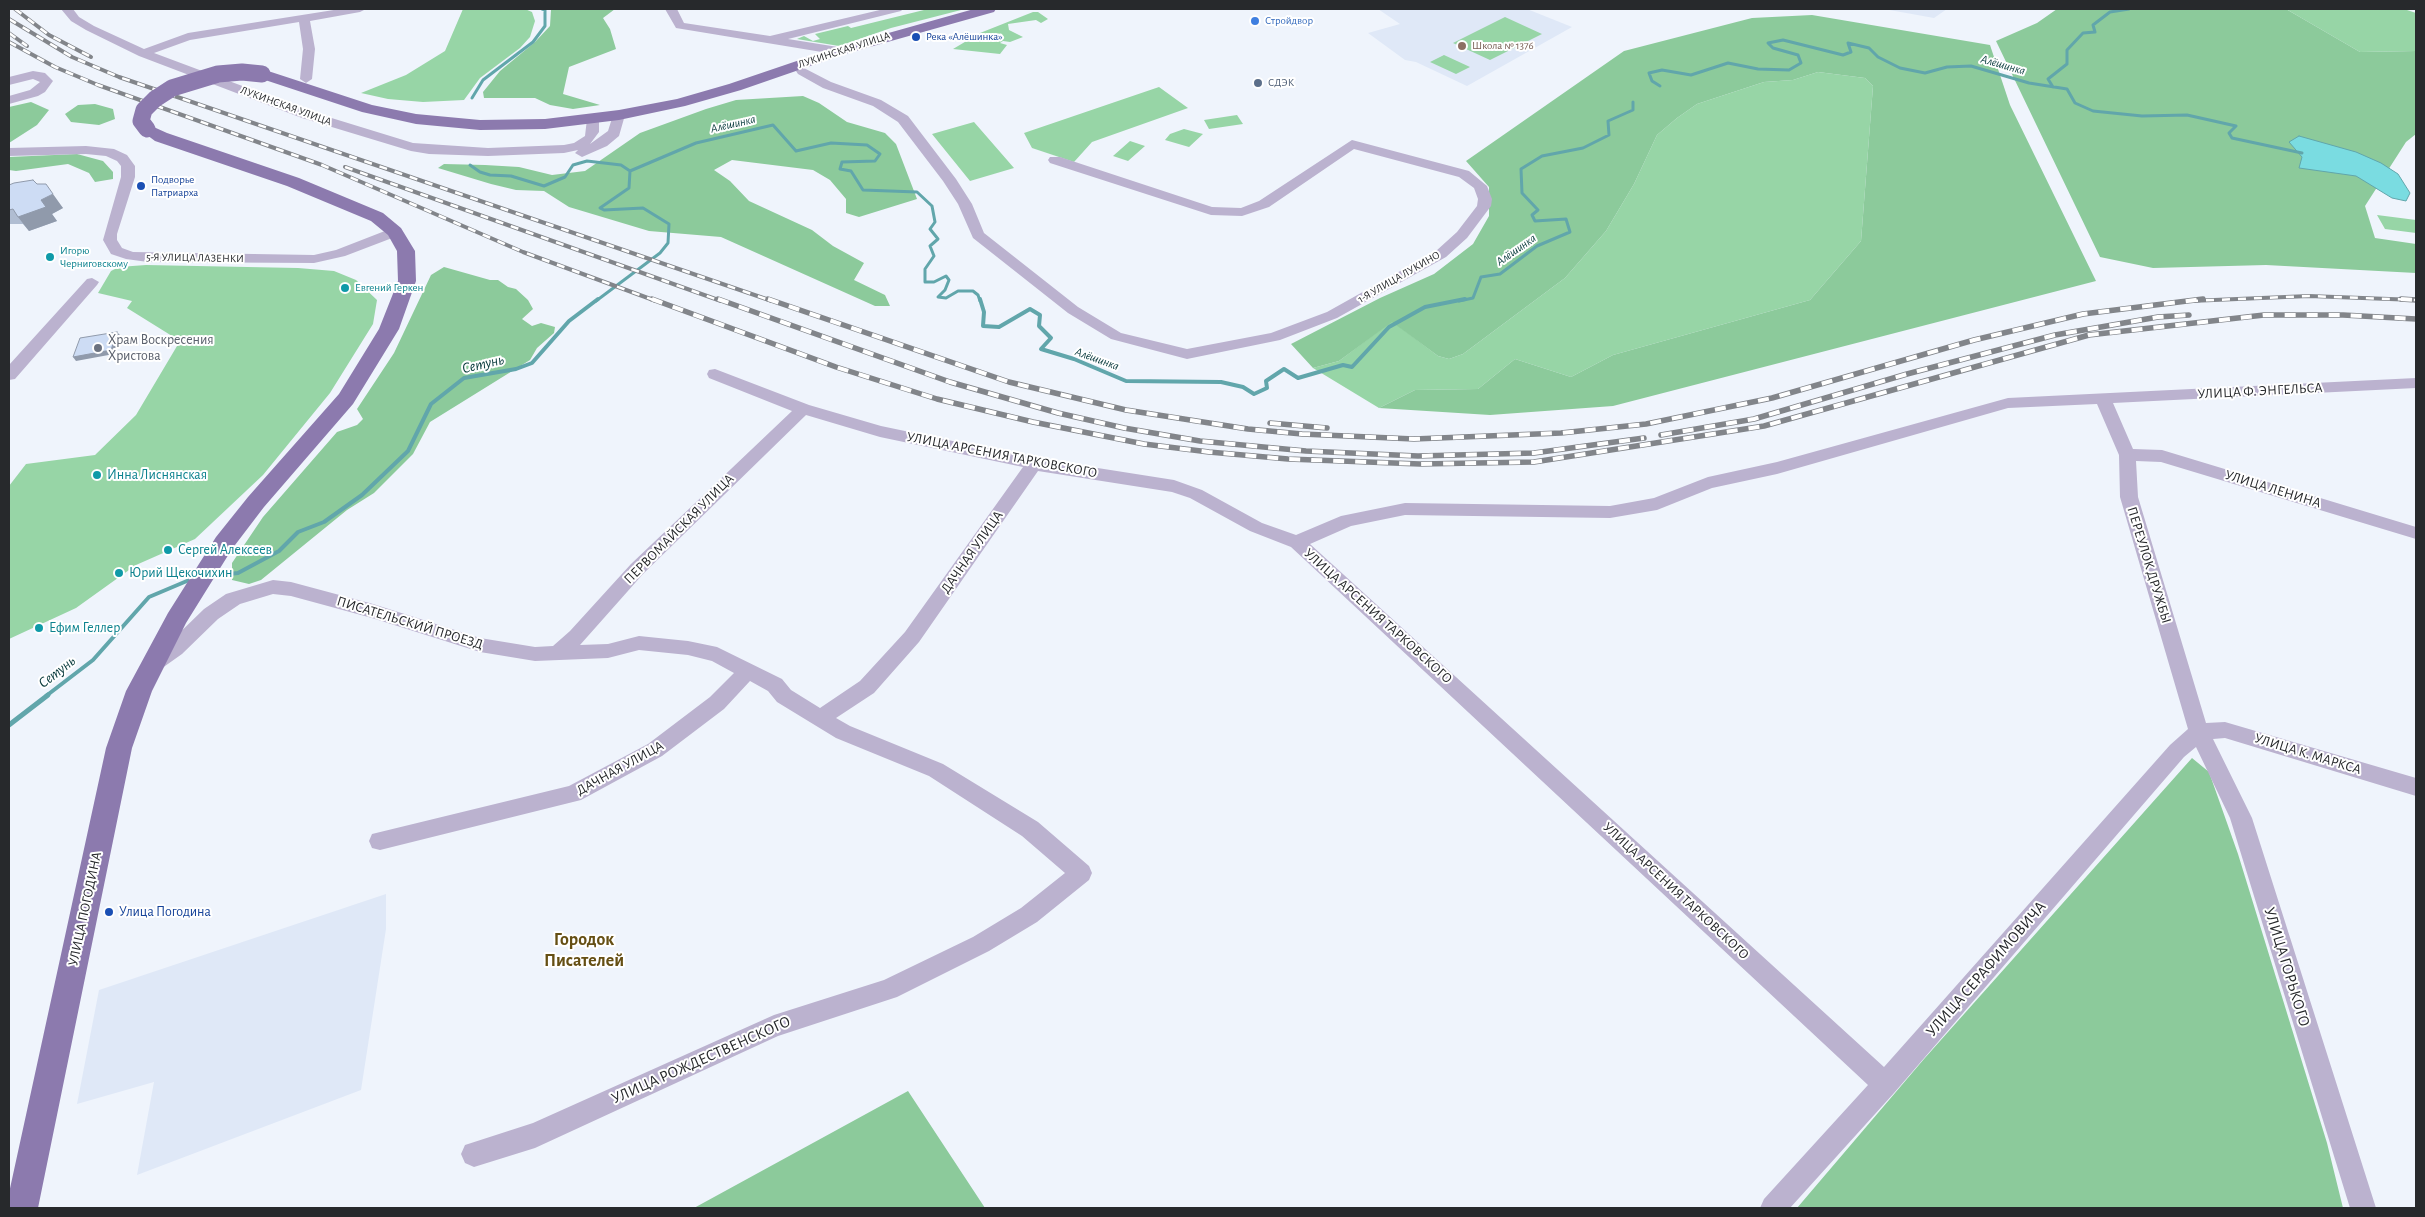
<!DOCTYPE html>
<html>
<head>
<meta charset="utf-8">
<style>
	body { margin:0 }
	#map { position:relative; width:2425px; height:1217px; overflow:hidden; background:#eff4fc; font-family:"Alegreya Sans",sans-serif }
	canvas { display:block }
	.frame { position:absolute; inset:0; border:10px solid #27292c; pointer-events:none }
</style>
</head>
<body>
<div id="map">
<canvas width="2425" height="1217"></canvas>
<div class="frame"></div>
</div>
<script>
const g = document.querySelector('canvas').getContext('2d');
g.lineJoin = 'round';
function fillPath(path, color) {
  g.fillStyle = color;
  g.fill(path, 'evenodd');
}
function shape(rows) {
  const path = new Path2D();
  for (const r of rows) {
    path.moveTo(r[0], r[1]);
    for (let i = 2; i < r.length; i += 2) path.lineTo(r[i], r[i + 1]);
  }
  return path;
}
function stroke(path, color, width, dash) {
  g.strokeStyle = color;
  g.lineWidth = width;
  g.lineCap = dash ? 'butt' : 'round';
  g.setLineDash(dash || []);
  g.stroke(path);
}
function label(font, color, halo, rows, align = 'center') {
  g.font = font + ' "Alegreya Sans",sans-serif';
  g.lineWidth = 4;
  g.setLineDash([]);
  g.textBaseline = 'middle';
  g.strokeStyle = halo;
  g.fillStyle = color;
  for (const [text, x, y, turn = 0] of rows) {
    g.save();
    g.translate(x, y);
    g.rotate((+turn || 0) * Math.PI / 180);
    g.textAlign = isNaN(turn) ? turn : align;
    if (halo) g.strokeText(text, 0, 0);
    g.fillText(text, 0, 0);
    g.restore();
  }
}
fillPath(shape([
	[1378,9,1527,9,1572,27,1467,86,1416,62,1405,60,1368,33,1400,24],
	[1884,9,1947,9,1934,18],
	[386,894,386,929,361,1090,137,1175,154,1082,77,1104,99,990]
]), '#dfe8f7');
fillPath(shape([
	[463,9,525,9,532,12,535,21,530,37,520,48,480,78,464,100,423,102,388,99,361,93,406,75,445,51],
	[928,9,965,9,891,28,839,46,797,39,804,36,813,41,820,39,815,34,848,26,851,28],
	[2286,9,2404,9,2416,13,2416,51,2360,52],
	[1033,12,1038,12,1048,19,1041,23,1036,20,1008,24,1009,30,1023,37,1010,42,1003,41,1000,43,1007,45,1000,54,953,49,980,33],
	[1505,17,1542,34,1490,60,1453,43],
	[1444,55,1470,67,1456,74,1430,62],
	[1818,72,1865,78,1873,86,1861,241,1810,300,1613,355,1571,377,1515,359,1478,389,1415,390,1379,408,1313,368,1339,361,1392,321,1438,356,1449,359,1463,354,1565,278,1606,231,1634,184,1657,135,1677,118,1697,104,1764,82,1793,80],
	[1159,87,1188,108,1092,142,1074,162,1032,148,1024,133],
	[1237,115,1243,124,1209,129,1204,120],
	[974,122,1014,168,970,181,932,134],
	[1184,129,1203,134,1189,147,1165,140,1170,134],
	[1130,141,1145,146,1128,161,1113,156],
	[2377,215,2416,220,2416,233,2385,229],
	[146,265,298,268,334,271,356,280,377,300,373,324,330,393,263,475,195,539,136,565,76,608,9,639,9,486,26,464,95,455,136,415,180,341,127,308,132,301,98,293,111,271,119,267]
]), '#97d5a6');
fillPath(shape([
	[549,9,615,9,603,18,610,29,616,49,569,67,563,94,600,105,573,109,550,105,535,98,484,98,483,92,500,71,535,42,550,26,551,10],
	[2057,9,2286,9,2360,52,2416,51,2416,134,2406,142,2365,206,2375,238,2416,244,2416,273,2266,265,2153,268,2100,257,1996,41,2037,23],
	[1812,15,1990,45,2010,105,2096,281,1613,406,1490,415,1379,408,1415,390,1478,389,1515,359,1571,377,1613,355,1810,300,1861,241,1873,86,1865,78,1818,72,1793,80,1764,82,1697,104,1677,118,1657,135,1634,184,1606,231,1565,278,1463,354,1449,359,1438,356,1392,322,1339,361,1313,368,1291,344,1380,298,1434,274,1473,244,1489,216,1489,187,1466,161,1624,51,1752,18],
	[803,96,819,103,847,122,885,133,896,144,917,199,859,217,846,213,846,199,830,180,813,170,732,160,714,170,730,181,749,201,812,230,833,246,864,263,854,280,885,295,890,306,875,306,721,237,649,231,569,207,544,191,516,190,491,184,438,168,444,164,485,165,519,167,552,175,585,171,640,133,706,109,736,100],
	[31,102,49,110,37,125,9,143,9,107],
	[95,104,113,109,115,119,99,125,71,122,65,114,78,105],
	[77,154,103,161,113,172,113,179,95,182,89,173,68,164,16,171,9,170,9,157],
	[444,267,490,280,498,280,508,287,516,289,528,300,533,309,522,319,532,326,541,323,555,327,554,333,537,348,530,360,430,422,413,454,374,493,347,510,261,580,249,584,232,580,232,563,263,517,337,432,357,425,363,419,357,409,394,353,431,275],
	[2192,758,2209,772,2238,854,2327,1143,2343,1208,1797,1208,1924,1059],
	[908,1091,985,1208,694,1208]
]), '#8cca9b');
const water = shape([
	[2299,136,2356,152,2381,163,2398,174,2410,193,2406,201,2392,198,2356,176,2299,168,2302,157,2289,142,2299,136]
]);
fillPath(water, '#7adce1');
stroke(water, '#61a6ab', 1);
stroke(shape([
	[1660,86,1652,81,1649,73,1662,70,1691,75,1728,63,1758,69,1789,70,1801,63,1798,55,1773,48,1768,43,1783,40,1843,55,1851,52,1848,43,1869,48,1878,57,1900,68,1925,73,1947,67,1971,66,2029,83,2067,89,2075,103,2093,111,2142,116,2187,115,2236,126,2229,133,2232,138,2302,153],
	[2053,87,2048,79,2067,64,2067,50,2083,33,2095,32,2093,25,2110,12,2129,9],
	[472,98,483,80,533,42,545,26,545,10,542,9],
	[470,165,480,172,490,175,511,176,544,186,565,177,573,165,587,161,621,165,630,171,629,188,600,208,604,210,643,208,669,224,668,243,660,253,596,301],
	[630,171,696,143,773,125,796,151,831,143,867,145,880,154,875,161,842,162,840,169,851,171,863,190,917,192,932,206,935,222,930,229,938,239,930,246,934,256,925,269,925,282,934,282,946,276,949,280,945,290,938,297,946,298,958,291,973,291,978,295,980,301],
	[1459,301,1473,298,1481,277,1500,274,1537,246,1570,232,1566,219,1535,221,1532,215,1538,210,1522,193,1521,169,1542,156,1583,148,1609,135,1608,121,1633,110,1633,102]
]), '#61a6ab', 3);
stroke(shape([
	[980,299,984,312,983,326,999,327,1030,309,1040,315,1039,326,1051,338,1041,349,1074,359,1126,381,1221,382,1243,387,1254,394,1267,388,1266,381,1284,369,1298,378,1343,365,1352,367,1389,327,1425,307,1465,299],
	[211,576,238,573,279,551,298,532,324,522,362,495,408,451,431,404,464,378,516,369,532,363,569,321,598,299],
	[46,696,93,660,149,597,194,578]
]), '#61a6ab', 4);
stroke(shape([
	[9,725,48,695]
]), '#61a6ab', 5);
fillPath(shape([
	[61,9,73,9,79,17,94,26,144,49,188,33,340,9,366,9,360,12,310,21,315,49,312,79,306,83,300,79,303,49,299,22,190,40,154,53,312,112,413,143,488,148,564,145,574,143,585,136,587,119,593,115,599,119,599,132,590,144,608,131,614,112,619,111,625,115,619,136,607,146,582,157,575,153,578,150,564,153,488,156,429,154,411,151,302,118,139,56,86,30,71,21,61,9],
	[665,9,677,9,684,23,770,36,884,9,903,9,901,11,788,39,844,48,846,51,840,55,676,28,665,9],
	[802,67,831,82,881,100,908,116,956,179,972,204,984,233,1078,307,1121,333,1187,349,1271,333,1327,312,1436,251,1457,232,1477,206,1478,199,1474,188,1459,177,1354,149,1269,207,1242,216,1211,215,1050,163,1048,160,1050,157,1060,157,1212,207,1241,208,1259,201,1352,140,1469,171,1487,186,1492,199,1491,206,1467,238,1446,257,1337,318,1280,340,1187,359,1111,339,1068,313,973,238,958,204,943,181,898,122,873,106,823,88,798,74,796,71,802,67],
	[33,71,45,73,53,81,45,92,38,96,9,104,9,96,30,90,40,82,33,79,9,85,9,77,33,71],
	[86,146,114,149,127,155,135,166,135,177,117,234,117,240,122,248,133,252,314,255,336,250,390,229,395,228,402,232,400,235,345,256,314,263,148,262,126,259,111,254,103,240,121,177,121,166,117,161,106,156,86,154,9,156,9,148,86,146],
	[92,278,99,282,97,285,15,379,9,380,9,365,87,279,92,278],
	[715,369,809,405,881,426,1034,458,1174,480,1202,490,1262,523,1296,535,1341,516,1405,503,1610,506,1654,498,1708,477,1777,462,2008,398,2416,378,2416,388,2113,403,2133,449,2162,450,2416,527,2416,539,2161,462,2136,461,2138,497,2206,723,2225,722,2416,778,2416,796,2225,738,2213,739,2252,818,2376,1208,2350,1208,2230,818,2196,747,2184,757,1894,1093,1790,1208,1760,1208,1764,1199,1868,1085,1291,547,1250,531,1190,498,1172,492,1038,471,919,642,874,693,836,718,850,726,943,764,1038,822,1089,866,1092,873,1089,880,1037,922,989,951,897,997,778,1036,535,1148,474,1167,465,1163,461,1154,465,1145,533,1123,774,1015,884,980,973,937,1021,908,1065,873,1022,836,929,776,836,738,777,702,768,691,750,681,724,709,662,756,581,800,380,850,372,848,369,841,372,834,569,786,648,744,710,697,734,673,712,661,688,655,639,650,608,658,535,661,480,652,372,618,291,596,273,594,240,604,218,619,182,654,158,671,151,674,144,671,141,666,144,661,168,644,204,609,226,594,273,580,291,582,373,604,480,638,535,647,553,646,570,631,631,564,792,411,709,378,707,374,709,370,715,369],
	[2097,404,2119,455,2120,497,2188,729,2170,745,1884,1067,1310,544,1351,526,1405,515,1610,518,1657,510,1712,488,1777,474,2008,408,2097,404],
	[806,415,880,437,1023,467,905,632,860,681,820,708,791,690,782,679,717,647,688,641,639,636,608,644,580,645,643,574,806,415]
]), '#bbb2cf');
fillPath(shape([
	[974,9,996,9,994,12,845,54,741,90,685,106,619,120,545,129,480,130,416,124,362,112,256,77,254,74,262,69,372,105,416,114,480,120,545,119,619,110,677,99,729,84,835,48,974,9],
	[147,124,167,133,299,178,383,213,401,228,415,251,416,281,399,329,353,404,264,507,232,549,186,623,152,691,132,748,38,1208,9,1208,9,1193,106,748,126,691,168,613,216,537,248,497,339,394,379,329,398,281,397,251,388,235,371,221,287,186,155,141,139,129,141,126,147,124]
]), '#8c7aae');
const railFar1 = shape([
	[15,9,49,35,91,57],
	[9,19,72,57,119,77,772,301],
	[9,33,27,46],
	[9,42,55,67,98,85,322,165,523,252,656,301],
	[345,167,721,301],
	[2190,301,2309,296,2416,300]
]);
const rail = shape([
	[652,299,836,367,937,399,1033,422,1144,444,1209,452,1288,459,1420,464,1534,462,1764,426,2089,335,2264,315,2343,315,2416,319],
	[718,299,950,382,1058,413,1124,428,1200,441,1306,451,1418,456,1534,453,1644,438],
	[768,299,1009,382,1126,410,1248,429,1302,434,1414,439,1561,433,1646,424,1772,398,1974,340,2083,314,2203,299],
	[2401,299,2416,300],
	[1270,423,1327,428],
	[1661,435,1754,419,1907,374,2055,335,2158,317,2189,315]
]);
stroke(railFar1, '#82858a', 4);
stroke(rail, '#82858a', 5.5);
stroke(railFar1, '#fff', 2.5, [8]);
stroke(rail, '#fff', 4, [11]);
stroke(shape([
	[147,129,141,121,144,110,155,99,172,88,218,74,242,72,262,74]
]), '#8c7aae', 17);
fillPath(shape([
	[37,184,63,208,52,214,57,221,29,231,23,224,9,224,9,185]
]), '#b0bdd2');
fillPath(shape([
	[53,194,63,208,52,214,57,221,29,231,18,217,41,200],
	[117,332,120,335,114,354,76,361,73,357]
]), '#909aab');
const building = shape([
	[33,180,37,184,46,184,53,194,41,200,46,207,18,217,13,209,9,210,9,185,14,183,33,180],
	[117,332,111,350,73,357,80,338,117,332]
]);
fillPath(building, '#cddcf4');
stroke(building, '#909aab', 1);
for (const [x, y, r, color] of [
	[1255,21,5,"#3f7fe0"],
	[916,37,5,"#1a4fb4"],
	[1462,46,5,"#8d6e63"],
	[1258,83,5,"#5c6f8a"],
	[141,186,5,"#1a4fb4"],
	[50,257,5,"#0f9aa8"],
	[345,288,5,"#0f9aa8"],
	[98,348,5,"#6b7280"],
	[97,475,5,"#0f9aa8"],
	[168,550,5,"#0f9aa8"],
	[119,573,5,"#0f9aa8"],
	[39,628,5,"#0f9aa8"],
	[109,912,5,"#1a4fb4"]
]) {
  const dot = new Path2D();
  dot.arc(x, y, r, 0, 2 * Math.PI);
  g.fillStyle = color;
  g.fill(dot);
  stroke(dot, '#fff', 2);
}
label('11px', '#366cbe', '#fff', [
	["Стройдвор",1265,21]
], 'left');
label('11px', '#164399', '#fff', [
	["Река «Алёшинка»",926,37],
	["Подворье",151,180],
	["Патриарха",151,193]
], 'left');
label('11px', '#785e54', '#fff', [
	["Школа № 1376",1472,46]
], 'left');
label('11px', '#27292c', '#fff', [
	["ЛУКИНСКАЯ УЛИЦА",844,50,-18],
	["ЛУКИНСКАЯ УЛИЦА",286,106,20],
	["5-Я УЛИЦА ЛАЗЕНКИ",195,258,1],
	["1-Я УЛИЦА ЛУКИНО",1399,277,-30]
]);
label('11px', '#4e5e75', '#fff', [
	["СДЭК",1268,83]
], 'left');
label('11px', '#0d838f', '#fff', [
	["Игорю",60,251],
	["Черниговскому",60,264],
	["Евгений Геркен",355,288]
], 'left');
label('italic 12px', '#06383a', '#fff', [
	["Алёшинка",2003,65,16],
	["Алёшинка",733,124,-13],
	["Алёшинка",1516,250,-35],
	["Алёшинка",1097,359,20]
]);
label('14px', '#5b616d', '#fff', [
	["Храм Воскресения",108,340],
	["Христова",108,356]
], 'left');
label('14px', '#27292c', '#fff', [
	["УЛИЦА Ф. ЭНГЕЛЬСА",2260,391,-3],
	["УЛИЦА АРСЕНИЯ ТАРКОВСКОГО",1002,455,11],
	["УЛИЦА ЛЕНИНА",2273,489,17],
	["ПЕРВОМАЙСКАЯ УЛИЦА",679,529,-45],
	["ДАЧНАЯ УЛИЦА",972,552,-55],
	["ПЕРЕУЛОК ДРУЖБЫ",2149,565,73],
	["УЛИЦА АРСЕНИЯ ТАРКОВСКОГО",1378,616,42],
	["ПИСАТЕЛЬСКИЙ ПРОЕЗД",410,623,17],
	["УЛИЦА К. МАРКСА",2308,754,17],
	["ДАЧНАЯ УЛИЦА",620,768,-29],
	["УЛИЦА АРСЕНИЯ ТАРКОВСКОГО",1676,891,43],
	["УЛИЦА ПОГОДИНА",85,909,-78]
]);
label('14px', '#0d838f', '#fff', [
	["Инна Лиснянская",107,475],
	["Сергей Алексеев",178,550],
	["Юрий Щекочихин",129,573],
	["Ефим Геллер",49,628]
], 'left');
label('14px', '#164399', '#fff', [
	["Улица Погодина",119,912]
], 'left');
label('italic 15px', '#06383a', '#fff', [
	["Сетунь",483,364,-13],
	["Сетунь",57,672,-38]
]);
label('16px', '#27292c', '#fff', [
	["УЛИЦА ГОРЬКОГО",2287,967,73],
	["УЛИЦА СЕРАФИМОВИЧА",1986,969,-49],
	["УЛИЦА РОЖДЕСТВЕНСКОГО",701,1060,-24]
]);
label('bold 18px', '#654f14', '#fff', [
	["Городок",584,940],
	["Писателей",584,961]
]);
</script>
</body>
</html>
